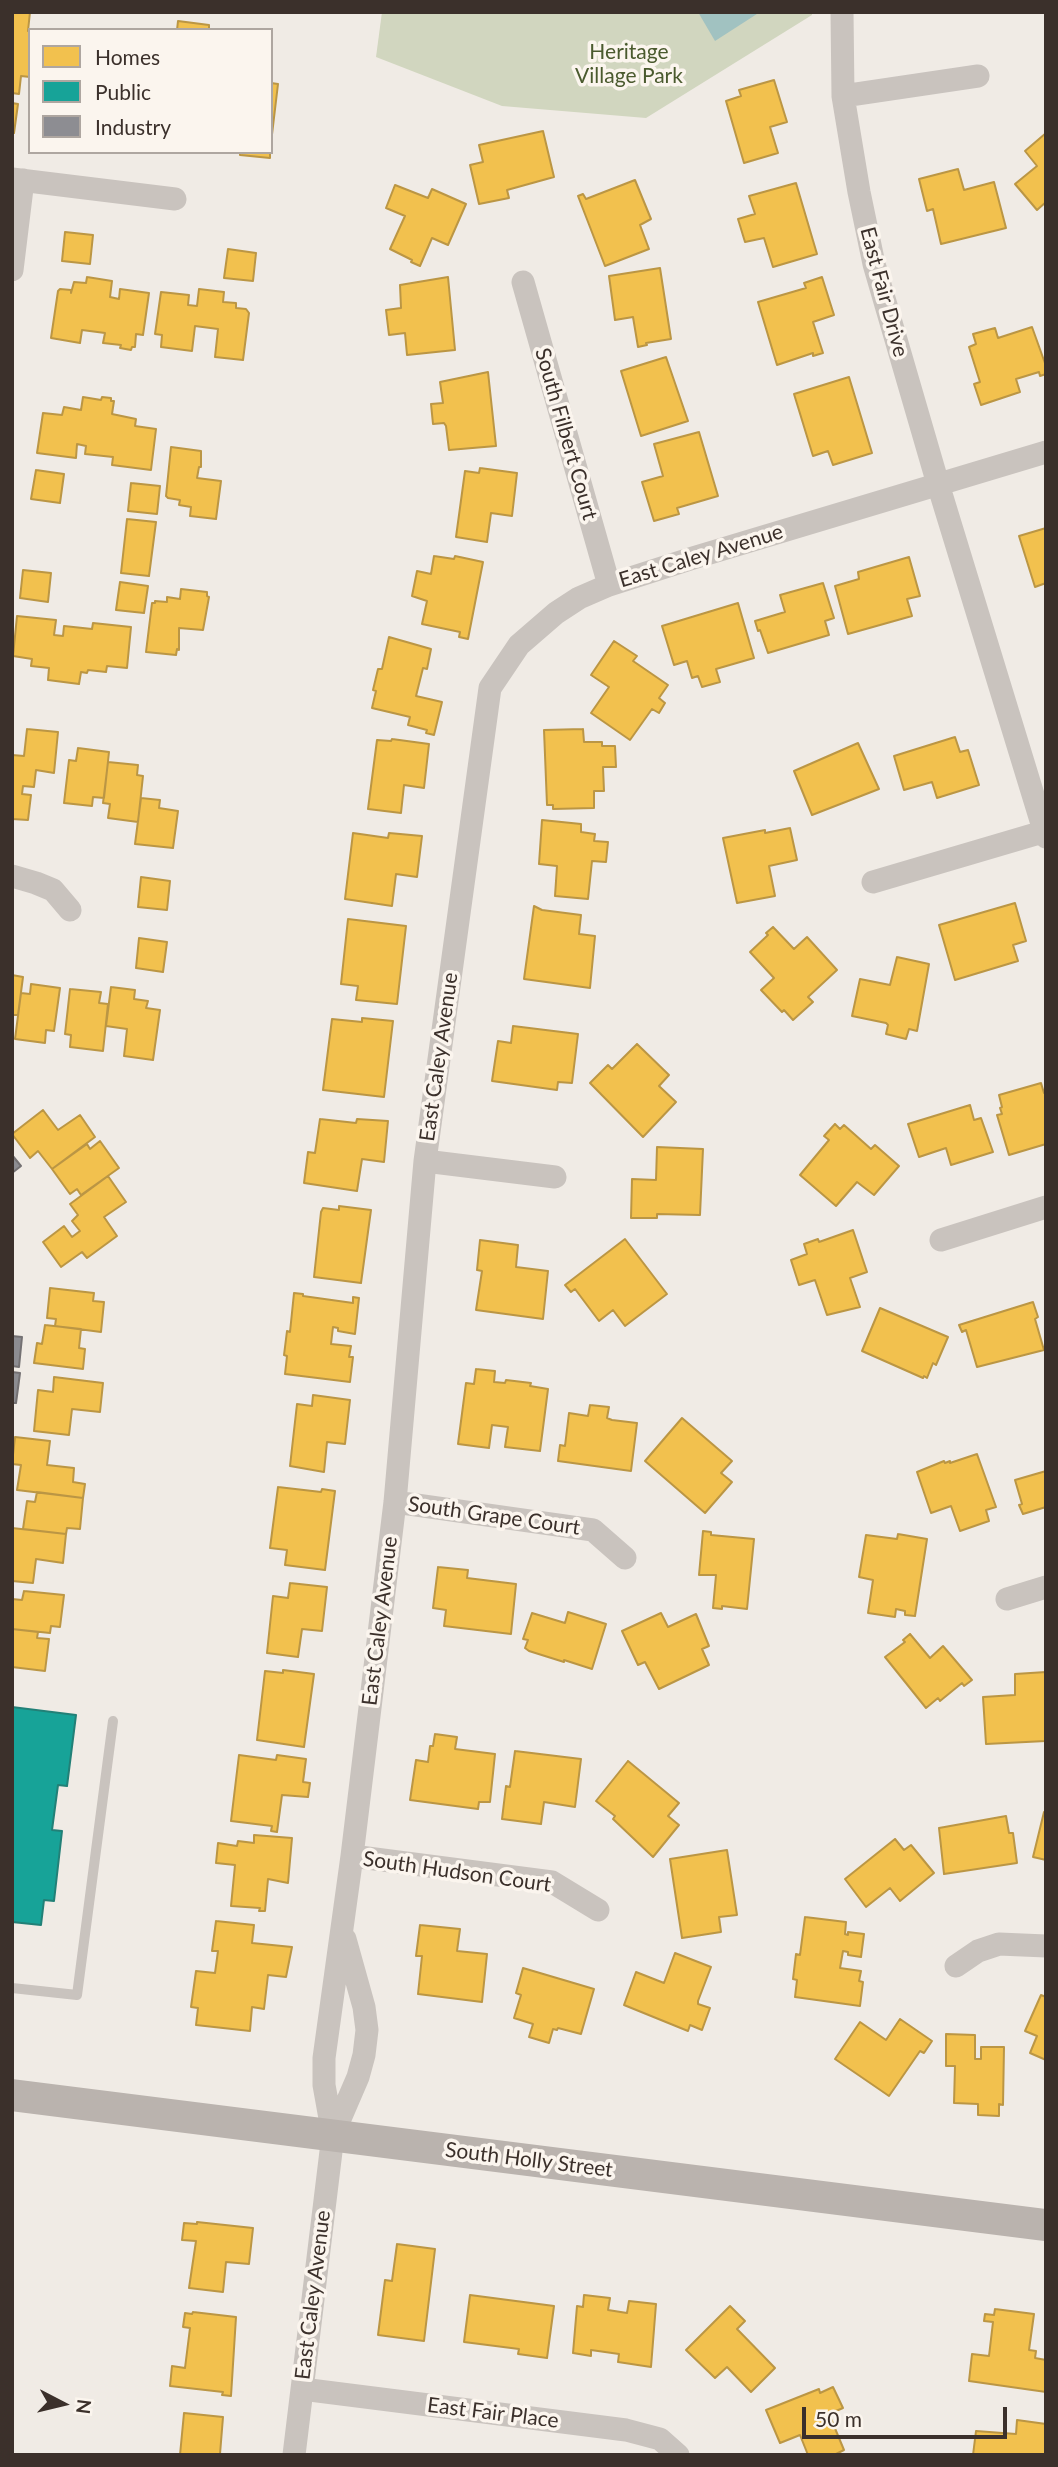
<!DOCTYPE html>
<html>
<head>
<meta charset="utf-8">
<style>
	body { margin:0 }
	#map { position:relative; width:1058px; height:2467px; overflow:hidden; background:#f0ebe5; font-family:Lato,sans-serif }
	canvas { display:block }
	.frame { position:absolute; inset:0; border:14px solid #3b302b; pointer-events:none }
	.legend { position:absolute; left:28px; top:28px; width:245px; height:126px; box-sizing:border-box; background:#fbf5ee; border:2px solid #aea6a0; margin:0; padding:9px 12px; list-style:none; font-size:21px; color:#3b302b }
	.legend li { display:flex; align-items:center; gap:14px; height:35px }
	.legend b { width:35px; border:2px solid #aea6a0 }
	.north { position:absolute; left:28px; top:2369px; width:70px; height:70px; -webkit-text-stroke:5px #fbf5ee; paint-order:stroke; rotate:97deg; font-size:19px; font-weight:700; line-height:28px; text-align:center; color:#3b302b }
	.north::after { content:''; display:block; margin:auto; width:24px; height:32px; background:#3b302b; clip-path:polygon(50% 0,100% 100%,50% 72%,0 100%) }
	.scale { position:absolute; left:802px; top:2407px; width:205px; height:32px; box-sizing:border-box; border:4px solid #3b302b; border-top:0; padding-left:9px; font-size:21px; line-height:24px; white-space:nowrap; color:#3b302b; -webkit-text-stroke:5px #fbf5ee; paint-order:stroke }
</style>
</head>
<body>
<div id="map">
<canvas width="1058" height="2467"></canvas>
<div class="frame"></div>
<ul class="legend">
<li><b style="height:19px;background:#f2c14e"></b>Homes</li>
<li><b style="height:19px;background:#17a398"></b>Public</li>
<li><b style="height:19px;background:#8d8d92"></b>Industry</li>
</ul>
<div class="north">N</div>
<div class="scale">50 m</div>
</div>
<script>
const g = document.querySelector('canvas').getContext('2d');
g.lineJoin = 'round';
function fillPath(path, color) {
  g.fillStyle = color;
  g.fill(path, 'evenodd');
}
function shape(rows) {
  const path = new Path2D();
  for (const r of rows) {
    path.moveTo(r[0], r[1]);
    for (let i = 2; i < r.length; i += 2) path.lineTo(r[i], r[i + 1]);
  }
  return path;
}
function stroke(path, color, width, dash) {
  g.strokeStyle = color;
  g.lineWidth = width;
  g.lineCap = dash ? 'butt' : 'round';
  g.setLineDash(dash || []);
  g.stroke(path);
}
function label(font, color, halo, rows, align = 'center') {
  g.font = font + ' Lato,sans-serif';
  g.lineWidth = 7;
  g.setLineDash([]);
  g.textBaseline = 'middle';
  g.strokeStyle = halo;
  g.fillStyle = color;
  for (const [text, x, y, turn = 0] of rows) {
    g.save();
    g.translate(x, y);
    g.rotate((+turn || 0) * Math.PI / 180);
    g.textAlign = isNaN(turn) ? turn : align;
    if (halo) g.strokeText(text, 0, 0);
    g.fillText(text, 0, 0);
    g.restore();
  }
}
fillPath(shape([
	[382,12,812,12,812,15,646,118,502,106,376,57]
]), '#d1d6bf');
fillPath(shape([
	[698,12,760,12,715,41]
]), '#a1c2c1');
const homes = shape([
	[12,12,30,12,28,31,30,31,30,77,21,76,19,94,12,93,12,12],
	[178,21,209,25,209,30,177,30,178,21],
	[774,80,787,122,770,127,778,153,744,163,726,101,741,96,739,90,774,80],
	[271,83,278,84,271,143,271,83],
	[12,103,18,104,14,133,12,132,12,103],
	[543,131,554,177,507,190,509,198,479,204,470,165,483,162,479,145,543,131],
	[1046,133,1046,202,1037,210,1015,184,1037,166,1025,151,1046,133],
	[240,152,270,152,270,158,240,155,240,152],
	[958,169,964,190,994,182,1006,228,941,244,933,209,927,211,919,179,958,169],
	[635,180,651,219,640,225,649,249,605,266,578,196,583,194,586,199,635,180],
	[796,183,817,254,773,267,764,238,745,242,738,219,755,214,749,196,796,183],
	[395,185,428,198,432,189,466,204,448,245,432,238,420,266,411,262,412,260,390,249,405,216,386,208,395,185],
	[65,232,93,235,90,264,62,261,65,232],
	[228,249,256,253,253,281,224,278,228,249],
	[660,268,671,339,646,343,647,345,638,347,633,317,615,320,609,276,660,268],
	[87,277,112,281,110,297,119,299,120,289,149,293,143,335,136,334,135,347,132,347,131,350,120,348,121,345,103,343,105,333,82,330,80,343,51,338,58,291,60,289,71,290,71,293,74,282,86,283,87,277],
	[448,277,455,350,407,355,405,333,389,335,386,310,401,308,400,285,448,277],
	[822,277,834,315,813,322,823,353,813,356,813,353,777,365,758,302,806,288,804,283,822,277],
	[199,289,224,292,223,302,236,303,236,308,246,309,249,313,243,360,215,357,218,329,195,326,192,351,161,347,162,335,155,334,161,292,189,295,188,305,197,306,199,289],
	[1032,327,1046,366,1046,374,1040,376,1039,372,1016,379,1020,392,981,405,974,384,980,382,969,347,976,344,973,334,995,328,998,338,1032,327],
	[666,357,688,421,641,436,621,371,666,357],
	[488,372,496,446,449,450,446,426,444,423,433,424,431,404,443,403,440,382,488,372],
	[849,377,872,453,833,465,828,451,813,456,794,394,849,377],
	[83,397,101,400,102,397,111,398,111,401,114,401,112,414,136,419,135,426,156,429,151,470,112,465,113,457,85,454,86,446,77,444,76,458,37,453,43,413,62,415,64,407,81,410,83,397],
	[699,432,718,496,677,508,679,514,654,521,642,482,663,476,654,444,699,432],
	[171,447,201,451,201,467,199,467,197,478,221,481,216,519,190,516,191,507,179,505,180,500,168,498,166,496,171,447],
	[480,468,517,473,512,516,491,513,487,542,456,537,465,471,479,473,480,468],
	[36,470,64,474,60,503,31,499,36,470],
	[131,483,160,486,157,514,128,511,131,483],
	[127,519,156,522,149,576,121,573,127,519],
	[1046,528,1046,583,1035,587,1019,536,1046,528],
	[434,556,454,559,455,556,483,562,468,639,459,637,460,632,422,624,427,601,412,596,417,571,431,574,434,556],
	[909,557,920,596,907,599,912,616,848,634,835,586,859,579,858,572,909,557],
	[23,570,51,573,48,602,20,598,23,570],
	[120,582,148,586,144,613,116,610,120,582],
	[823,583,834,618,825,621,829,635,768,653,760,630,758,631,755,621,785,612,780,595,823,583],
	[181,589,207,592,207,596,209,597,203,630,179,628,179,650,177,649,176,655,146,652,152,603,155,603,155,601,167,602,167,597,180,599,181,589],
	[738,603,754,658,716,669,720,682,702,687,698,676,692,678,687,661,674,665,662,626,738,603],
	[17,616,56,620,54,635,63,636,64,626,92,629,93,623,131,627,127,668,107,666,106,672,88,670,87,673,81,672,79,684,48,680,49,668,31,666,32,659,13,656,17,616],
	[389,637,431,649,427,669,423,668,416,696,442,702,434,735,426,733,427,730,408,725,410,717,372,708,376,691,373,690,378,669,382,669,389,637],
	[614,641,637,656,633,661,668,685,659,698,665,703,659,713,652,709,630,740,591,713,609,687,591,675,614,641],
	[27,729,58,732,54,773,36,770,34,787,23,786,22,794,31,795,28,820,12,819,12,755,24,756,27,729],
	[583,729,584,742,602,742,602,746,615,746,616,767,603,767,604,791,594,791,594,808,553,809,553,805,547,805,544,730,583,729],
	[955,737,960,752,968,750,979,785,937,798,932,782,904,790,894,756,955,737],
	[392,739,429,744,424,788,404,785,401,813,368,809,377,740,391,741,392,739],
	[858,743,879,789,812,815,794,771,858,743],
	[78,748,109,752,104,798,93,797,92,806,64,803,69,760,76,761,78,748],
	[108,762,138,765,137,775,143,776,138,822,108,818,110,804,103,803,108,762],
	[141,798,160,800,159,808,178,811,173,848,135,844,141,798],
	[542,820,581,824,581,832,595,834,594,841,608,842,606,862,592,861,588,899,555,896,557,866,539,864,542,820],
	[790,828,797,860,769,866,775,896,737,903,723,838,765,830,765,833,790,828],
	[353,833,388,838,389,833,422,836,417,877,396,874,392,906,345,899,353,833],
	[141,877,170,881,167,910,138,907,141,877],
	[1015,903,1026,941,1013,945,1018,961,955,980,939,925,1015,903],
	[534,906,542,910,581,915,579,934,595,936,590,988,524,979,534,906],
	[348,919,406,926,397,1004,356,1000,358,986,341,984,348,919],
	[773,927,794,949,807,937,837,970,808,997,813,1002,793,1020,784,1010,782,1012,761,990,774,978,750,952,768,935,766,933,773,927],
	[139,938,167,942,163,972,136,968,139,938],
	[897,957,929,964,917,1031,909,1029,906,1039,886,1034,888,1025,886,1023,852,1016,860,979,890,985,897,957],
	[12,975,23,977,18,1015,12,1015,12,975],
	[31,984,60,988,54,1031,46,1030,45,1043,15,1039,21,993,30,994,31,984],
	[111,987,135,990,134,999,148,1001,146,1008,160,1010,153,1060,124,1056,127,1029,106,1026,111,987],
	[70,989,101,992,99,1003,108,1004,103,1051,70,1047,71,1035,65,1034,70,989],
	[362,1018,393,1021,384,1097,323,1090,332,1019,362,1022,362,1018],
	[513,1026,578,1034,572,1083,558,1082,557,1090,492,1081,498,1041,511,1043,513,1026],
	[637,1044,669,1075,659,1086,676,1102,643,1137,590,1083,608,1065,612,1069,637,1044],
	[1041,1083,1044,1093,1046,1092,1046,1144,1009,1155,997,1115,1002,1114,1000,1108,1002,1107,999,1095,1041,1083],
	[970,1105,974,1120,981,1118,993,1152,951,1165,946,1148,919,1157,908,1124,970,1105],
	[43,1110,58,1130,80,1115,95,1137,52,1169,38,1151,30,1158,12,1134,43,1110],
	[320,1119,356,1123,357,1119,388,1121,384,1162,362,1159,357,1191,304,1183,308,1152,315,1153,320,1119],
	[835,1124,840,1129,844,1125,871,1149,875,1145,899,1166,874,1195,857,1182,836,1206,800,1175,829,1140,824,1136,835,1124],
	[100,1141,119,1168,81,1195,77,1189,70,1194,52,1169,87,1144,90,1149,100,1141],
	[657,1147,703,1149,700,1215,657,1214,657,1218,631,1218,632,1179,656,1180,657,1147],
	[108,1176,126,1202,104,1217,117,1236,87,1258,82,1252,61,1267,43,1242,64,1226,72,1237,80,1231,72,1221,78,1215,70,1204,108,1176],
	[339,1206,371,1210,361,1283,314,1277,321,1212,323,1208,339,1210,339,1206],
	[853,1230,867,1272,850,1278,860,1307,827,1315,815,1280,799,1285,791,1260,807,1254,804,1244,818,1239,819,1242,853,1230],
	[625,1239,667,1294,625,1326,613,1310,599,1321,575,1289,571,1292,565,1285,625,1239],
	[480,1240,518,1245,516,1267,548,1271,543,1319,476,1310,482,1271,477,1270,480,1240],
	[50,1288,94,1293,93,1301,104,1302,101,1332,55,1326,56,1319,47,1318,50,1288],
	[294,1293,303,1294,303,1296,353,1303,353,1297,359,1298,355,1334,338,1331,338,1328,333,1327,331,1344,351,1346,349,1357,353,1357,350,1382,285,1374,287,1356,284,1355,287,1331,290,1332,294,1293],
	[1033,1302,1038,1317,1035,1319,1044,1350,977,1367,966,1330,962,1332,959,1325,1033,1302],
	[880,1308,948,1337,936,1365,933,1363,927,1378,924,1376,923,1378,862,1351,880,1308],
	[45,1325,81,1329,79,1348,85,1349,83,1369,34,1363,37,1343,42,1344,45,1325],
	[476,1369,495,1371,494,1382,505,1383,506,1380,531,1383,530,1386,548,1389,540,1451,505,1447,508,1427,492,1425,489,1448,458,1444,466,1383,474,1384,476,1369],
	[54,1377,103,1383,100,1412,72,1409,69,1435,34,1431,38,1390,53,1392,54,1377],
	[313,1395,350,1400,345,1444,327,1442,324,1472,290,1466,297,1404,312,1406,313,1395],
	[590,1405,609,1407,607,1418,612,1420,637,1423,631,1471,558,1461,560,1445,565,1446,569,1413,588,1416,590,1405],
	[682,1418,732,1461,721,1473,732,1482,705,1513,645,1461,682,1418],
	[15,1437,50,1441,47,1465,74,1468,73,1482,85,1484,83,1498,17,1490,21,1465,12,1464,15,1437],
	[977,1454,996,1507,986,1510,989,1521,960,1531,951,1506,931,1513,917,1472,944,1461,945,1463,950,1461,950,1463,977,1454],
	[1046,1471,1046,1507,1023,1514,1019,1505,1022,1504,1015,1480,1046,1471],
	[278,1487,321,1492,322,1489,335,1491,325,1570,285,1565,287,1550,270,1548,278,1487],
	[37,1492,83,1498,80,1529,67,1528,66,1534,23,1529,27,1501,35,1502,37,1492],
	[12,1528,66,1534,63,1563,36,1559,33,1583,12,1581,12,1528],
	[703,1531,711,1532,711,1535,754,1539,747,1609,722,1606,722,1609,713,1608,716,1575,699,1575,703,1531],
	[898,1534,927,1539,915,1616,905,1615,905,1611,896,1609,895,1617,868,1613,873,1580,859,1577,866,1535,897,1539,898,1534],
	[438,1567,468,1570,467,1578,516,1584,511,1634,444,1626,446,1610,433,1608,438,1567],
	[290,1583,327,1587,322,1631,302,1629,298,1657,267,1653,273,1596,288,1598,290,1583],
	[24,1591,64,1595,60,1627,51,1626,50,1633,12,1629,12,1599,22,1600,24,1591],
	[568,1612,606,1624,592,1669,564,1660,564,1662,529,1651,525,1648,528,1640,523,1639,532,1613,565,1623,568,1612],
	[661,1613,668,1627,696,1614,709,1646,702,1649,709,1665,659,1689,645,1662,638,1665,622,1631,661,1613],
	[12,1629,38,1632,37,1638,49,1639,45,1671,12,1667,12,1629],
	[910,1634,930,1658,943,1646,972,1680,964,1686,962,1683,940,1701,938,1698,926,1708,885,1657,905,1642,903,1640,910,1634],
	[283,1670,314,1674,304,1747,257,1740,265,1671,283,1673,283,1670],
	[1046,1672,1046,1741,986,1744,983,1697,1015,1695,1015,1674,1046,1672],
	[435,1734,457,1737,455,1749,495,1754,490,1802,479,1802,478,1809,410,1800,416,1760,428,1762,430,1746,433,1746,435,1734],
	[515,1751,581,1759,575,1807,544,1802,541,1824,502,1819,506,1786,510,1787,515,1751],
	[239,1755,276,1760,277,1755,306,1759,303,1782,310,1783,308,1797,282,1795,277,1832,271,1831,272,1826,231,1821,239,1755],
	[628,1761,679,1803,668,1816,679,1825,653,1857,613,1819,615,1816,596,1801,628,1761],
	[1044,1812,1046,1812,1046,1860,1033,1857,1044,1812],
	[1006,1816,1009,1833,1013,1833,1017,1863,944,1874,939,1828,1006,1816],
	[254,1835,292,1838,288,1883,268,1879,265,1911,259,1911,260,1908,231,1906,235,1865,216,1863,218,1843,237,1846,238,1841,254,1843,254,1835],
	[895,1839,904,1850,911,1845,934,1873,900,1901,890,1888,866,1907,845,1879,895,1839],
	[727,1850,737,1915,719,1917,721,1932,682,1938,670,1859,727,1850],
	[805,1917,846,1922,845,1934,848,1935,848,1932,864,1934,861,1957,848,1955,848,1952,843,1951,840,1968,861,1971,859,1981,863,1982,860,2006,795,1997,797,1980,793,1979,796,1954,800,1955,805,1917],
	[216,1921,254,1925,252,1943,292,1947,286,1977,268,1975,264,2009,252,2007,250,2031,196,2025,198,2008,191,2007,196,1971,215,1973,218,1951,212,1951,216,1921],
	[420,1925,460,1929,457,1951,487,1954,482,2002,418,1994,422,1956,416,1956,420,1925],
	[675,1953,711,1967,698,2001,698,2004,710,2008,702,2030,690,2025,688,2031,624,2005,636,1972,664,1983,675,1953],
	[523,1968,594,1989,581,2034,558,2028,557,2030,553,2029,549,2043,529,2037,533,2024,514,2018,521,1995,516,1993,523,1968],
	[1041,1995,1046,1997,1046,2060,1030,2053,1037,2036,1025,2031,1041,1995],
	[900,2019,932,2041,924,2053,920,2051,889,2096,835,2059,860,2022,886,2040,900,2019],
	[946,2034,975,2035,975,2059,981,2059,981,2047,1004,2047,1003,2105,999,2104,999,2116,978,2115,978,2104,954,2103,955,2066,946,2066,946,2034],
	[197,2222,253,2228,249,2264,226,2262,223,2292,189,2288,196,2241,182,2240,184,2223,197,2224,197,2222],
	[397,2244,435,2249,424,2341,378,2335,385,2280,392,2281,397,2244],
	[470,2295,554,2306,547,2358,518,2354,519,2349,464,2342,470,2295],
	[584,2295,610,2298,608,2310,627,2313,629,2301,656,2304,651,2367,618,2362,619,2354,591,2350,591,2356,573,2353,577,2306,583,2307,584,2295],
	[730,2306,745,2321,737,2329,775,2368,751,2392,727,2367,715,2378,686,2350,730,2306],
	[995,2309,1034,2314,1029,2350,1036,2351,1035,2358,1046,2360,1046,2392,969,2381,972,2354,989,2356,993,2322,984,2321,985,2314,994,2315,995,2309],
	[193,2312,236,2317,231,2396,222,2395,223,2392,170,2386,172,2366,185,2368,190,2328,183,2327,185,2313,192,2314,193,2312],
	[833,2387,843,2408,829,2414,844,2450,834,2455,808,2455,800,2435,780,2443,766,2410,819,2389,820,2393,833,2387],
	[184,2413,223,2417,220,2454,224,2455,180,2455,184,2413],
	[1017,2420,1046,2424,1046,2455,973,2455,976,2431,1016,2434,1017,2420]
]);
fillPath(homes, '#f2c14e');
stroke(homes, '#bb9644', 2);
const public = shape([
	[12,1707,76,1715,67,1786,58,1785,52,1830,62,1831,54,1901,44,1900,41,1925,12,1922,12,1707]
]);
fillPath(public, '#17a398');
stroke(public, '#228077', 2);
const industry = shape([
	[12,1155,21,1166,12,1173,12,1155],
	[12,1336,22,1337,19,1367,12,1366,12,1336],
	[12,1372,20,1373,16,1403,12,1403,12,1372]
]);
fillPath(industry, '#8d8d92');
stroke(industry, '#747173', 2);
stroke(shape([
	[12,1988,77,1995,113,1721]
]), '#c9c3be', 10);
stroke(shape([
	[842,12,843,96,859,192,874,264,938,484,1046,837],
	[843,96,978,76],
	[12,179,175,199],
	[12,270,23,180],
	[523,282,609,585],
	[12,876,36,883,53,890,70,910],
	[873,882,1046,831],
	[425,1161,555,1177],
	[941,1240,1046,1207],
	[395,1502,593,1530,625,1558],
	[1007,1599,1046,1587],
	[352,1856,552,1882,598,1910],
	[956,1966,978,1951,999,1944,1046,1946],
	[333,2135,358,2077,364,2055,367,2030,364,2007,345,1939],
	[302,2389,626,2430,660,2439,678,2455],
	[294,2455,333,2135,324,2085,324,2058,352,1856,395,1502,425,1161,490,688,519,645,556,613,579,598,609,585,693,558,1046,452]
]), '#c9c3be', 23);
stroke(shape([
	[12,2095,1046,2225]
]), '#bab3ae', 32);
label('21px', '#4a5a2e', '#fbf5ee', [
	["Heritage",629,52],
	["Village Park",629,76]
]);
label('21px', '#3b302b', '#fbf5ee', [
	["East Fair Drive",884,292,75],
	["South Filbert Court",566,434,74],
	["East Caley Avenue",701,556,-17],
	["East Caley Avenue",439,1057,-82],
	["South Grape Court",494,1516,8],
	["East Caley Avenue",380,1621,-83],
	["South Hudson Court",457,1872,8],
	["South Holly Street",529,2160,7],
	["East Caley Avenue",313,2295,-83],
	["East Fair Place",493,2413,7]
]);
</script>
</body>
</html>
